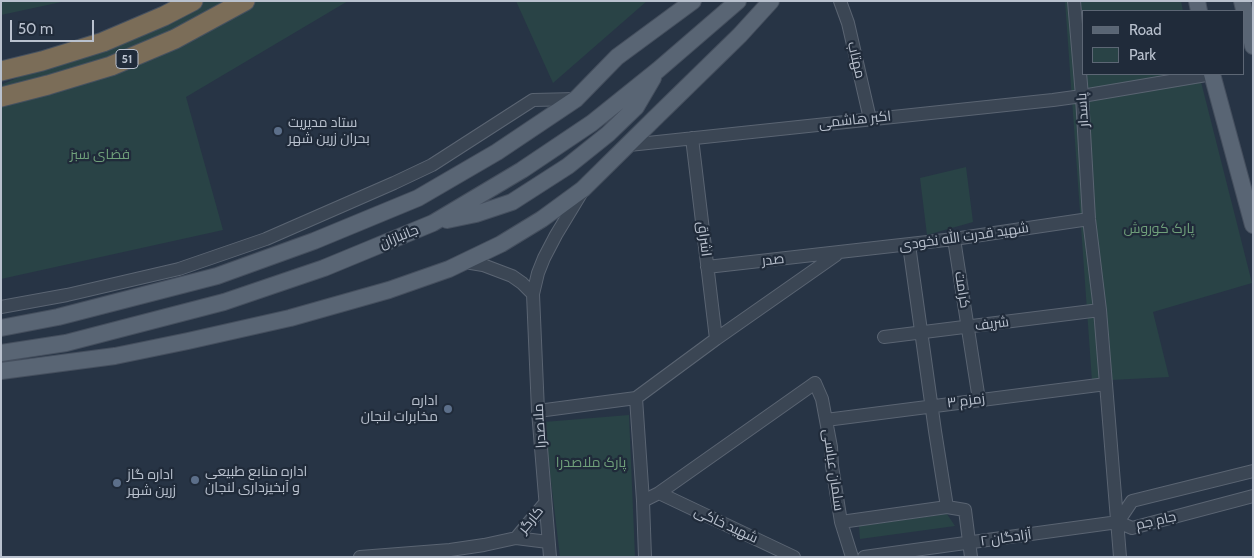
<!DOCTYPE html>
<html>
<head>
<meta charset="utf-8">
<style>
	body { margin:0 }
	#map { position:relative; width:1254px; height:558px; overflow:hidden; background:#273445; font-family:Cabin,sans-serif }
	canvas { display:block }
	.frame { position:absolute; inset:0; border:2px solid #b9c1ce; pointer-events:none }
	.legend { position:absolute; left:1082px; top:10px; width:162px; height:65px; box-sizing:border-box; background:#202b3a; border:1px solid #5d6775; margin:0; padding:6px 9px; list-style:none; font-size:15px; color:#b9c1ce }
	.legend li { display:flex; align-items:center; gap:10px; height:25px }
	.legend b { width:25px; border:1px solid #5d6775 }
	.scale { position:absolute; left:10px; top:20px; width:84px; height:22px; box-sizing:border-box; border:2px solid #b9c1ce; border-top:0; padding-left:6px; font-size:15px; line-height:18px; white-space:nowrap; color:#b9c1ce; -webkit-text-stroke:4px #202b3a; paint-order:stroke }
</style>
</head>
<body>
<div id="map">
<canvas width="1254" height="558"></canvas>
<div class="frame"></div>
<ul class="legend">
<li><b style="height:6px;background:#596574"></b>Road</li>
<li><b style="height:14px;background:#294346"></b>Park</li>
</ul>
<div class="scale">50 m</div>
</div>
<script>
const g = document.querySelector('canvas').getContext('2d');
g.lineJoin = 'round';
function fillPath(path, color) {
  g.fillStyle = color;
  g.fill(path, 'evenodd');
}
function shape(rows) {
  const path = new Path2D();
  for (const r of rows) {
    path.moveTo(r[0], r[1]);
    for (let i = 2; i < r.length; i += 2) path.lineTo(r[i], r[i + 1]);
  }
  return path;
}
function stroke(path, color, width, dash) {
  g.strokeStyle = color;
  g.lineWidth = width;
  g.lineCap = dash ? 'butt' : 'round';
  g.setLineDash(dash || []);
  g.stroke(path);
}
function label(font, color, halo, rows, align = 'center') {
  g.font = font + ' Cabin,Cairo,sans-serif';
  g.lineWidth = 4.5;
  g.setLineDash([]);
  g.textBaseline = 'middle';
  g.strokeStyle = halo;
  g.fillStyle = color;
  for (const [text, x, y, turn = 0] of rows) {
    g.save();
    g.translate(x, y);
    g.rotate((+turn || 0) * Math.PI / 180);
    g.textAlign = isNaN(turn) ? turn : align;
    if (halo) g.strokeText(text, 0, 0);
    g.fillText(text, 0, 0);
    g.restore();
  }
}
fillPath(shape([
	[1,1,66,1,1,15],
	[191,1,348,1,186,97,223,230,1,279,1,85],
	[516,1,647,1,553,83],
	[1065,1,1181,1,1183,11,1083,11,1083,74,1199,74,1252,283,1153,312,1169,377,1092,381],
	[966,167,973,222,927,235,920,178],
	[629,415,635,557,560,557,544,422],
	[947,514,955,526,860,539,859,526]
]), '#294346');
const minor = shape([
	[840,1,848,23,870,119],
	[1074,1,1082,96,1089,219,1100,310,1120,557],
	[692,138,716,339],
	[629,145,1053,100,1082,96,1212,74],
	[954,239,979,400],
	[909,245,935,431,947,507],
	[465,262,483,265,512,276,522,283,533,294],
	[707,267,954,239,1089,219],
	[1,307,67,295,179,269,266,239,394,183,432,165,533,100,576,99],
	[884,337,1100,310],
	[636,398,643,501,645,557],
	[538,411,636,398,716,339,836,255],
	[826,420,1106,384],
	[659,493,794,557],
	[643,501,659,493,815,383,822,399,831,447,832,466,841,522,852,557],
	[841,522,947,507,965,510,971,557],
	[1118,522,1132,501,1253,471],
	[516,538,545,503],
	[360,557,450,550,484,545,516,538,548,542],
	[550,557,538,411,533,294,538,273,544,258,556,235,582,192],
	[864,557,1118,522,1132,528,1253,496]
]);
const major = shape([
	[1197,1,1199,11],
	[1242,1,1253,46],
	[1212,74,1253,225],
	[447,220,476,214,512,202,568,166,608,134,636,107,653,78],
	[1,328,58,317,217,276,314,241,418,198,497,152,576,99,617,57,693,1],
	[1,353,66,343,224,302,324,268,433,223,522,170,592,123,658,70,738,1],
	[1,371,115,356,188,341,290,318,389,290,449,269,501,244,542,219,583,189,655,118,740,35,771,1]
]);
const highway = shape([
	[1,71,42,61,103,42,164,16,193,1],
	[1,97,48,85,111,66,175,39,245,1]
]);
stroke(minor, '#5a6472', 14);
stroke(major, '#454f5e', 18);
stroke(highway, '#46515f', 21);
stroke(minor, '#3b4654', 12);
stroke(major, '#596574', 16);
stroke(highway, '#7b6d58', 19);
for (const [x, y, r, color] of [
	[278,131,5,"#5c6f8a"],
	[448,409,5,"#5c6f8a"],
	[195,480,5,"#5c6f8a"],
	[117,483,5,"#5c6f8a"]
]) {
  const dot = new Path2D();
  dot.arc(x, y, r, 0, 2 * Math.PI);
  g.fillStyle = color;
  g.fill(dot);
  stroke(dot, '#202b3a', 2);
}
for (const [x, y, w] of [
	[127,59,22]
]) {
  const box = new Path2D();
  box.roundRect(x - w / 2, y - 9.5, w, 19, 4);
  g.fillStyle = '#202b3a';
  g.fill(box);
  stroke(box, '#b9c1ce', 1);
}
label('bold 12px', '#b9c1ce', null, [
	["51",127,59]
]);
label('14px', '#b9c1ce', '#202b3a', [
	["مهتاب",856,60,77],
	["پاسدار",1083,110,-94],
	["اکبر هاشمی",855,120,-6],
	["جانبازان",399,237,-22],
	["شهید قدرت الله نخودی",964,237,-8],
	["اشراق",704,239,83],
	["صدر",773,260,-6],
	["کرامت",962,290,81],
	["شریف",992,324,-7],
	["زمزم ۳",966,401,-7],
	["ملاصدرا",540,426,-94],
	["سلمان عباسی",833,470,82],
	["کارگر",531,520,-50],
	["جام جم",1156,521,-13],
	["شهید خاکی",726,525,25],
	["آزادگان ۲",1006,538,-8]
]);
label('14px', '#b9c1ce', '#202b3a', [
	["ستاد مدیریت",288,123],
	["بحران زرین شهر",288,139],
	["اداره",438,401,"right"],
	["مخابرات لنجان",438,417,"right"],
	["اداره منابع طبیعی",205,472],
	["و آبخیزداری لنجان",205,488],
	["اداره گاز",127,475],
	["زرین شهر",127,491]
], 'left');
label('14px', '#6f9f7a', '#202b3a', [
	["فضای سبز",100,155],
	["پارک کوروش",1159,229],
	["پارک ملاصدرا",591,463]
]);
</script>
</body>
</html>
